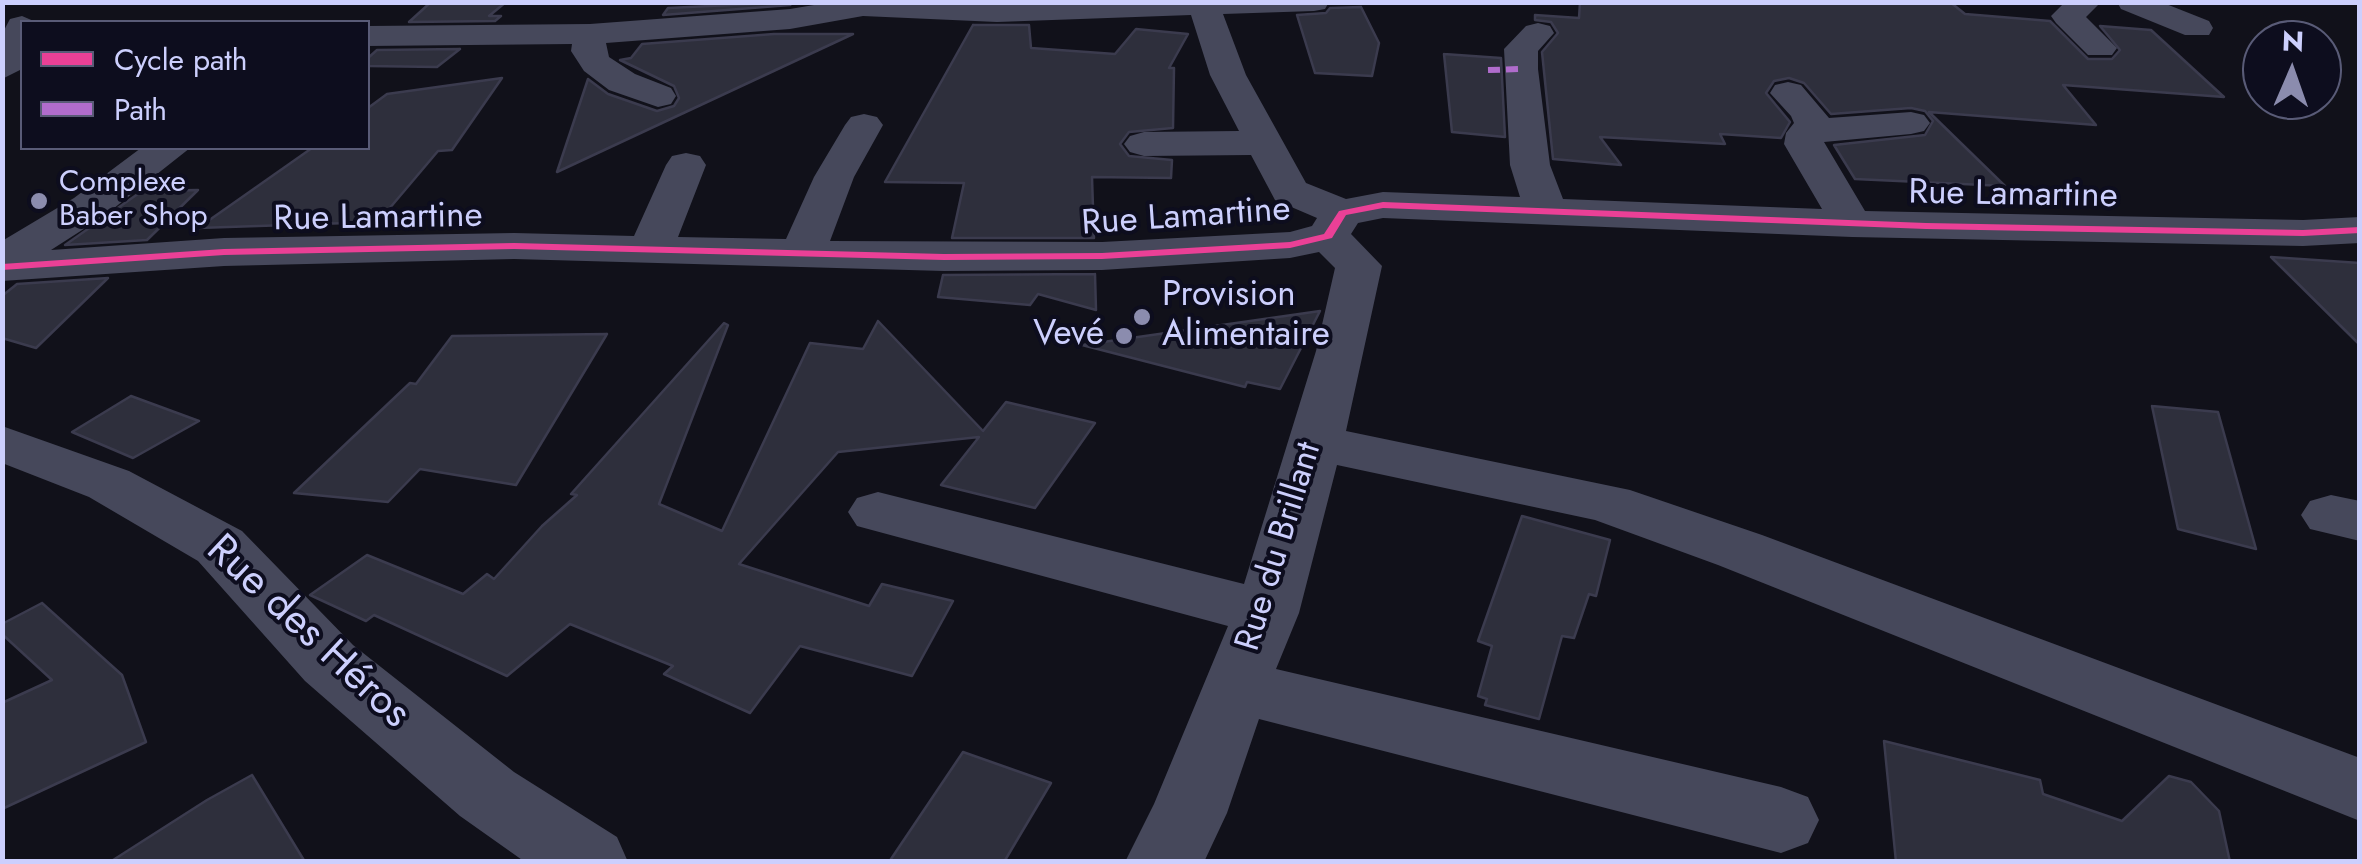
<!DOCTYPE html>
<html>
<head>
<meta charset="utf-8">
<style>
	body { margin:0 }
	#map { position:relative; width:2362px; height:864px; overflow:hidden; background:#11111a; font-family:Jost,sans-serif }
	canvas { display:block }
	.frame { position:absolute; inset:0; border:5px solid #cccffd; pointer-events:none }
	.legend { position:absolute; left:20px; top:20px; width:350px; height:130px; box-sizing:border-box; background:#0d0d1e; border:2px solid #595b77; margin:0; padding:12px 18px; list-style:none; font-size:30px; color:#cccffd }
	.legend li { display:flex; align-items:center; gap:20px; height:50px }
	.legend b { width:50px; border:2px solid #595b77 }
	.north { position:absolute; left:2242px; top:20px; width:100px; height:100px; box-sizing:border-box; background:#0d0d1e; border:2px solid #595b77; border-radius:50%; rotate:2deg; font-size:28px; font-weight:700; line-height:40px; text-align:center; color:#cccffd }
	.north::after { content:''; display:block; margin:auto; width:35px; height:45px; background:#8b8cae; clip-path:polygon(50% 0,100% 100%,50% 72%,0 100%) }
</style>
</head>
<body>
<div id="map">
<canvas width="2362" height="864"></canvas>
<div class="frame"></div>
<ul class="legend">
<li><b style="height:12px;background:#ea4096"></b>Cycle path</li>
<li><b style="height:12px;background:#b06ccc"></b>Path</li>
</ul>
<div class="north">N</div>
</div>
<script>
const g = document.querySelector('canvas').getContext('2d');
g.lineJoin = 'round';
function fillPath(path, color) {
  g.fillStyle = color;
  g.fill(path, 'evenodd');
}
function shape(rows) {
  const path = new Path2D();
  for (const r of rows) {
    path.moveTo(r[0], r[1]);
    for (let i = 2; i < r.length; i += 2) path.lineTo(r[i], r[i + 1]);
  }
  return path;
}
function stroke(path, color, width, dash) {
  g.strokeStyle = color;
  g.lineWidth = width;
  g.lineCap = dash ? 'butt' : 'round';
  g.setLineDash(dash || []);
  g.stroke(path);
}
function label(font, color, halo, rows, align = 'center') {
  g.font = font + ' Jost,sans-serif';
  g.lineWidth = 8;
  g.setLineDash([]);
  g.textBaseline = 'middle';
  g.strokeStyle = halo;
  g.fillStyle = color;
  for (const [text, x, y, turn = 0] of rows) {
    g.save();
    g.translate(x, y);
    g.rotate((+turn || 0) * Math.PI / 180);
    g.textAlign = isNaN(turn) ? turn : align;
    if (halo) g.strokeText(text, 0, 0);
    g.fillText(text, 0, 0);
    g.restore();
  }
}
const building = shape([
	[431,2,506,2,489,16,501,16,495,21,409,22,431,2],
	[793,2,790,5,663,15,668,8,793,2],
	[1580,2,1950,2,1965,14,2050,21,2088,59,2112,59,2120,50,2100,26,2151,30,2224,97,2063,85,2096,125,1929,112,2005,186,1855,179,1834,145,1925,135,1933,121,1925,111,1911,108,1831,114,1804,83,1789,78,1774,81,1766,93,1790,122,1781,138,1720,134,1725,144,1600,137,1621,165,1553,159,1542,52,1558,33,1551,22,1535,20,1535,15,1579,18,1580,2],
	[1361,7,1379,43,1372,76,1315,73,1297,15,1326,13,1330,8,1361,7],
	[973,25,1029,25,1031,48,1115,54,1136,29,1188,34,1169,68,1174,68,1173,128,1129,132,1120,144,1129,156,1172,160,1171,178,1092,177,1094,238,952,238,964,183,885,182,973,25],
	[774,34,853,34,557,172,588,79,608,94,657,111,674,106,679,98,674,86,620,60,631,58,642,44,774,34],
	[460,49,437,67,368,66,368,58,377,50,460,49],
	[1444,54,1501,58,1505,137,1452,132,1444,54],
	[502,78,452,150,438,151,378,222,198,228,312,148,368,148,368,108,387,94,502,78],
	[198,190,147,240,65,245,142,191,198,190],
	[2271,257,2360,263,2360,345,2271,257],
	[1095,274,1096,310,1038,294,1030,305,938,297,943,275,1095,274],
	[108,278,36,348,2,338,2,296,17,284,108,278],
	[1320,311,1280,389,1247,382,1245,387,1082,345,1320,311],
	[878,321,983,431,1006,402,1095,423,1035,508,941,485,979,437,838,452,739,564,869,606,882,584,953,601,912,676,800,646,750,713,664,674,673,666,570,624,507,676,374,615,366,621,310,595,367,555,463,594,487,574,494,579,542,526,577,495,571,494,724,323,728,325,659,504,722,531,810,343,863,349,878,321],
	[607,334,516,485,420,469,388,502,294,493,410,383,416,384,452,336,607,334],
	[131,396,199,421,133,458,72,432,131,396],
	[2152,406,2218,412,2256,549,2178,529,2152,406],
	[1522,516,1610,540,1596,596,1589,594,1574,638,1562,636,1539,719,1485,705,1487,699,1478,696,1492,646,1478,641,1522,516],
	[42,603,122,675,146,742,2,809,2,703,52,680,2,634,2,624,42,603],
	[1884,741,2040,780,2043,794,2122,821,2169,776,2191,782,2219,811,2230,862,1896,862,1884,741],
	[963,752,1051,783,1004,862,889,862,963,752],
	[252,775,305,862,110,862,207,800,252,775]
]);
fillPath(building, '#2e2f3c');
stroke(building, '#3b3b4e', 2.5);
fillPath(shape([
	[832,2,1329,2,1325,9,1314,11,1223,14,1246,75,1306,183,1346,199,1383,192,1520,197,1510,165,1504,49,1526,26,1538,23,1550,26,1554,33,1538,51,1538,69,1550,165,1563,199,1822,209,1784,144,1786,133,1794,123,1791,116,1770,93,1775,85,1788,82,1801,85,1829,118,1911,112,1924,115,1930,123,1924,131,1911,134,1824,142,1865,211,2303,220,2360,217,2360,243,2303,246,1852,237,1383,218,1358,223,1351,234,1382,266,1346,431,1630,490,1762,535,2360,758,2360,821,1718,565,1595,520,1337,465,1299,613,1276,669,1781,787,1808,797,1819,820,1808,843,1781,853,1259,719,1227,813,1204,862,1125,862,1154,804,1228,626,857,526,848,512,857,498,878,492,1244,584,1316,351,1335,268,1319,252,1290,258,1102,270,944,271,514,259,224,266,2,281,2,241,74,198,141,148,190,148,104,216,51,250,224,238,514,233,634,236,666,165,672,156,686,153,700,156,706,165,678,237,786,239,814,177,845,125,851,117,864,114,877,117,883,125,854,177,830,241,1102,242,1290,232,1312,226,1317,218,1275,200,1251,155,1144,156,1130,152,1124,144,1130,136,1144,132,1239,131,1210,75,1191,15,997,22,863,16,790,29,606,43,609,57,635,74,671,88,676,96,671,104,658,107,609,90,584,71,571,51,572,44,368,46,368,26,590,24,790,9,832,2],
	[2065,2,2101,2,2086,17,2117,48,2112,55,2088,55,2056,23,2051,16,2065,2],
	[2117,2,2161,2,2209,21,2213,28,2209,35,2185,35,2121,9,2117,2],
	[22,16,36,22,22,22,22,69,2,79,2,34,10,19,22,16],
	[2,426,129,471,242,531,353,645,514,772,617,837,628,862,525,862,460,816,305,681,198,561,89,497,2,463,2,426],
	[2331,495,2360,501,2360,541,2310,529,2301,515,2310,501,2331,495]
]), '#46485b');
stroke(shape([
	[1488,70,1521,69]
]), '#b06ccc', 6, [12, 6]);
fillPath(shape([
	[1383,202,1926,223,2303,230,2360,227,2360,233,2303,236,1926,229,1383,208,1346,215,1332,238,1290,248,1102,259,944,260,514,249,224,255,2,270,2,264,224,249,514,243,944,254,1102,253,1290,242,1324,234,1339,211,1383,202]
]), '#ea4096');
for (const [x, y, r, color] of [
	[39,201,10,"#8b8cae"],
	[1142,317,10,"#8b8cae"],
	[1124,336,10,"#8b8cae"]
]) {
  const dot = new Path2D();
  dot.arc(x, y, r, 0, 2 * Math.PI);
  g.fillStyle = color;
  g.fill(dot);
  stroke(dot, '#0d0d1e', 4);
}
label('30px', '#cccffd', '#0d0d1e', [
	["Complexe",59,184],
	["Baber Shop",59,218]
], 'left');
label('35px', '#cccffd', '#0d0d1e', [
	["Rue Lamartine",2013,196,1],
	["Rue Lamartine",1186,218,-4],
	["Rue Lamartine",378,219,-1],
	["Rue du Brillant",1280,547,-73]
]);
label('35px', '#cccffd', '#0d0d1e', [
	["Provision",1162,297],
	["Alimentaire",1162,337],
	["Vevé",1104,336,"right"]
], 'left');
label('42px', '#cccffd', '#0d0d1e', [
	["Rue des Héros",307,633,43]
]);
</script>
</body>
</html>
